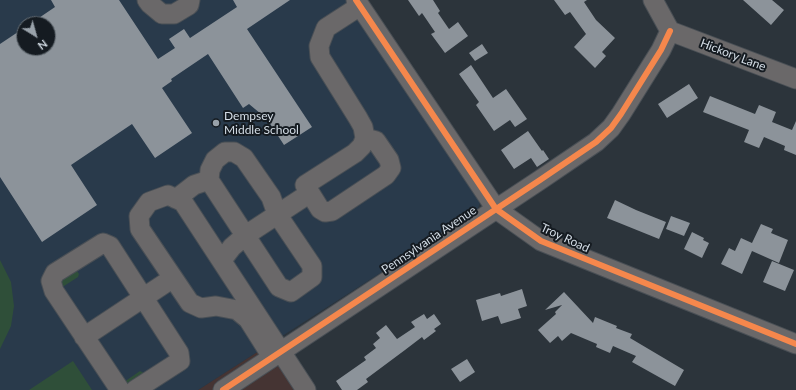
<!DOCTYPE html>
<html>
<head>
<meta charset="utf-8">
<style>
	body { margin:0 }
	#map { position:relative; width:796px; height:390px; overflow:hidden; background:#2c343b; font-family:Lato,sans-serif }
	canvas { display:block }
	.north { position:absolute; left:16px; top:16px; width:40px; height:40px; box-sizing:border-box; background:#151b21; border:1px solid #616970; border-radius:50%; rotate:143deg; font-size:11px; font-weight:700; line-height:16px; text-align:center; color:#d4dde6 }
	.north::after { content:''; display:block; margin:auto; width:14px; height:18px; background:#99a2aa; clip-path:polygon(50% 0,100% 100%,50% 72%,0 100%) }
</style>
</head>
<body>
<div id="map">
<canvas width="796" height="390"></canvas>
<div class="north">N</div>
</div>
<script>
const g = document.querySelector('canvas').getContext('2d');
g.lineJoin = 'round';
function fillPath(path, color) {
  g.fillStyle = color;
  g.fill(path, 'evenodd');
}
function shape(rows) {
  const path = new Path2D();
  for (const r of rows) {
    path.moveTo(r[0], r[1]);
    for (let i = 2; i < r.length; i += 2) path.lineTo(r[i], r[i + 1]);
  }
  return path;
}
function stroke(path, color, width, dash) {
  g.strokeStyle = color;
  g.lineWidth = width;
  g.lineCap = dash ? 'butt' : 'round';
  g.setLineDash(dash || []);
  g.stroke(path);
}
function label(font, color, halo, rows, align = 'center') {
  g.font = font + ' Lato,sans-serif';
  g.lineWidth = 4;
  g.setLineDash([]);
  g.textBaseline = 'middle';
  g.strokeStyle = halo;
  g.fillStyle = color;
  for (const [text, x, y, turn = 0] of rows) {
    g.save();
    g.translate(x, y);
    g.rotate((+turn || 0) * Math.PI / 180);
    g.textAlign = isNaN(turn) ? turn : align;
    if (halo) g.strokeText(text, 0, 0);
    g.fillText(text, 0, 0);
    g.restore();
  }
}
fillPath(shape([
	[268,345,297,390,198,390]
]), '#453433');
fillPath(shape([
	[0,0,352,0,482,197,477,211,198,390,0,390],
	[24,24,48,24,48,48,24,48]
]), '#293a4b');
fillPath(shape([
	[0,260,11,282,14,306,11,326,0,349],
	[75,271,77,271,79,274,78,277,64,286,61,287,59,281],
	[73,361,92,390,29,390],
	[140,371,144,373,130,387,124,382]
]), '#2f4f39');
fillPath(shape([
	[51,0,119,0,158,59,175,48,169,39,184,29,190,38,237,7,233,0,290,0,247,29,312,127,284,145,267,119,249,104,243,108,208,54,171,79,172,81,162,88,192,133,155,158,132,124,71,165,97,205,42,242,0,177,0,44,24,28,24,48,48,48,48,24,30,24,55,7],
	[408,0,433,0,440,11,438,13,449,29,458,22,468,36,445,53,431,34,435,32,422,13,419,16],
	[554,0,587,0,584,2,596,20,615,38,602,52,606,56,595,68,574,47,586,34,570,12,565,15],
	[743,0,772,0,784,10,771,25],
	[482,44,488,53,475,61,469,53],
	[471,65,493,98,506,89,527,119,515,127,510,120,494,131,476,105,479,102,459,74],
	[689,84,698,98,667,118,658,104],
	[710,96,755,114,759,105,776,112,772,122,792,130,796,121,796,155,784,150,785,146,764,137,759,148,744,142,749,130,703,112],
	[528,131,542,151,543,150,549,159,537,167,531,158,514,169,501,150],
	[615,200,636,210,666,222,659,239,607,218],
	[671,216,690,223,684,236,666,229],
	[761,224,773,229,771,233,788,240,779,263,752,251,742,274,721,264,729,248,735,251,741,238,752,243],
	[692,232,704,238,703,240,709,243,702,258,684,249],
	[772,261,794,270,785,291,763,282],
	[522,289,527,306,518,309,521,318,501,324,498,316,482,321,476,300,500,293,501,296],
	[564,292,593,323,595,317,617,326,616,328,632,334,630,338,684,370,675,386,632,362,636,356,613,346,610,353,596,347,597,344,571,333,562,341,558,336,550,343,538,330,556,314,555,312,562,305,545,310],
	[424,314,427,319,434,314,441,324,434,329,436,331,424,340,422,337,405,350,366,379,368,382,357,390,342,390,336,381,366,360,364,357,376,348,373,344,380,338,376,333,386,325,397,339,415,327,411,322],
	[467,359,475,372,460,382,451,369]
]), '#8c939a');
const minor = shape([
	[147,0,150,4,162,14,174,14,189,5,190,0],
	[356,0,496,209,541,241,796,344],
	[653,0,670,31],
	[360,6,326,28,319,46,320,57,358,118,363,127,365,138,362,146,355,153,305,185,320,209,325,212,332,211,386,175,391,168,389,160,376,141,365,138],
	[670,31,796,79],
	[225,152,234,152,244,158,271,197,277,214,312,266,312,277,291,292,279,287,209,180,210,170,215,160,225,152],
	[176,199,194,185,209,180],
	[222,260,232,247,246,235,310,193],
	[84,337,173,278],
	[272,357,248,319,237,310,216,306,201,308,190,303,140,229,139,216,149,202,168,195,183,202,306,390],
	[120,390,54,291,51,281,55,273,103,243,110,246,179,353,180,361,135,390],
	[223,390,540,180,596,142,611,128,621,114,661,50,670,31]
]);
stroke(minor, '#494f55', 21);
stroke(minor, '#6a6869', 19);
stroke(shape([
	[356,0,496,209,541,241,796,344],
	[223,390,540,180,596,142,611,128,621,114,661,50,670,31]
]), '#f5874c', 6);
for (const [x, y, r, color] of [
	[216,123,4,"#99a2aa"]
]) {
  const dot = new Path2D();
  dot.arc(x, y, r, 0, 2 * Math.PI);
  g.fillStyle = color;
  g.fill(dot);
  stroke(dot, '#151b21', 1.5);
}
label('12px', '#d4dde6', '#151b21', [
	["Hickory Lane",733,55,21],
	["Troy Road",565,238,25],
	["Pennsylvania Avenue",429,240,-34]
]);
label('12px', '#d4dde6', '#151b21', [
	["Dempsey",224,116],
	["Middle School",224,130]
], 'left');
</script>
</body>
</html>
